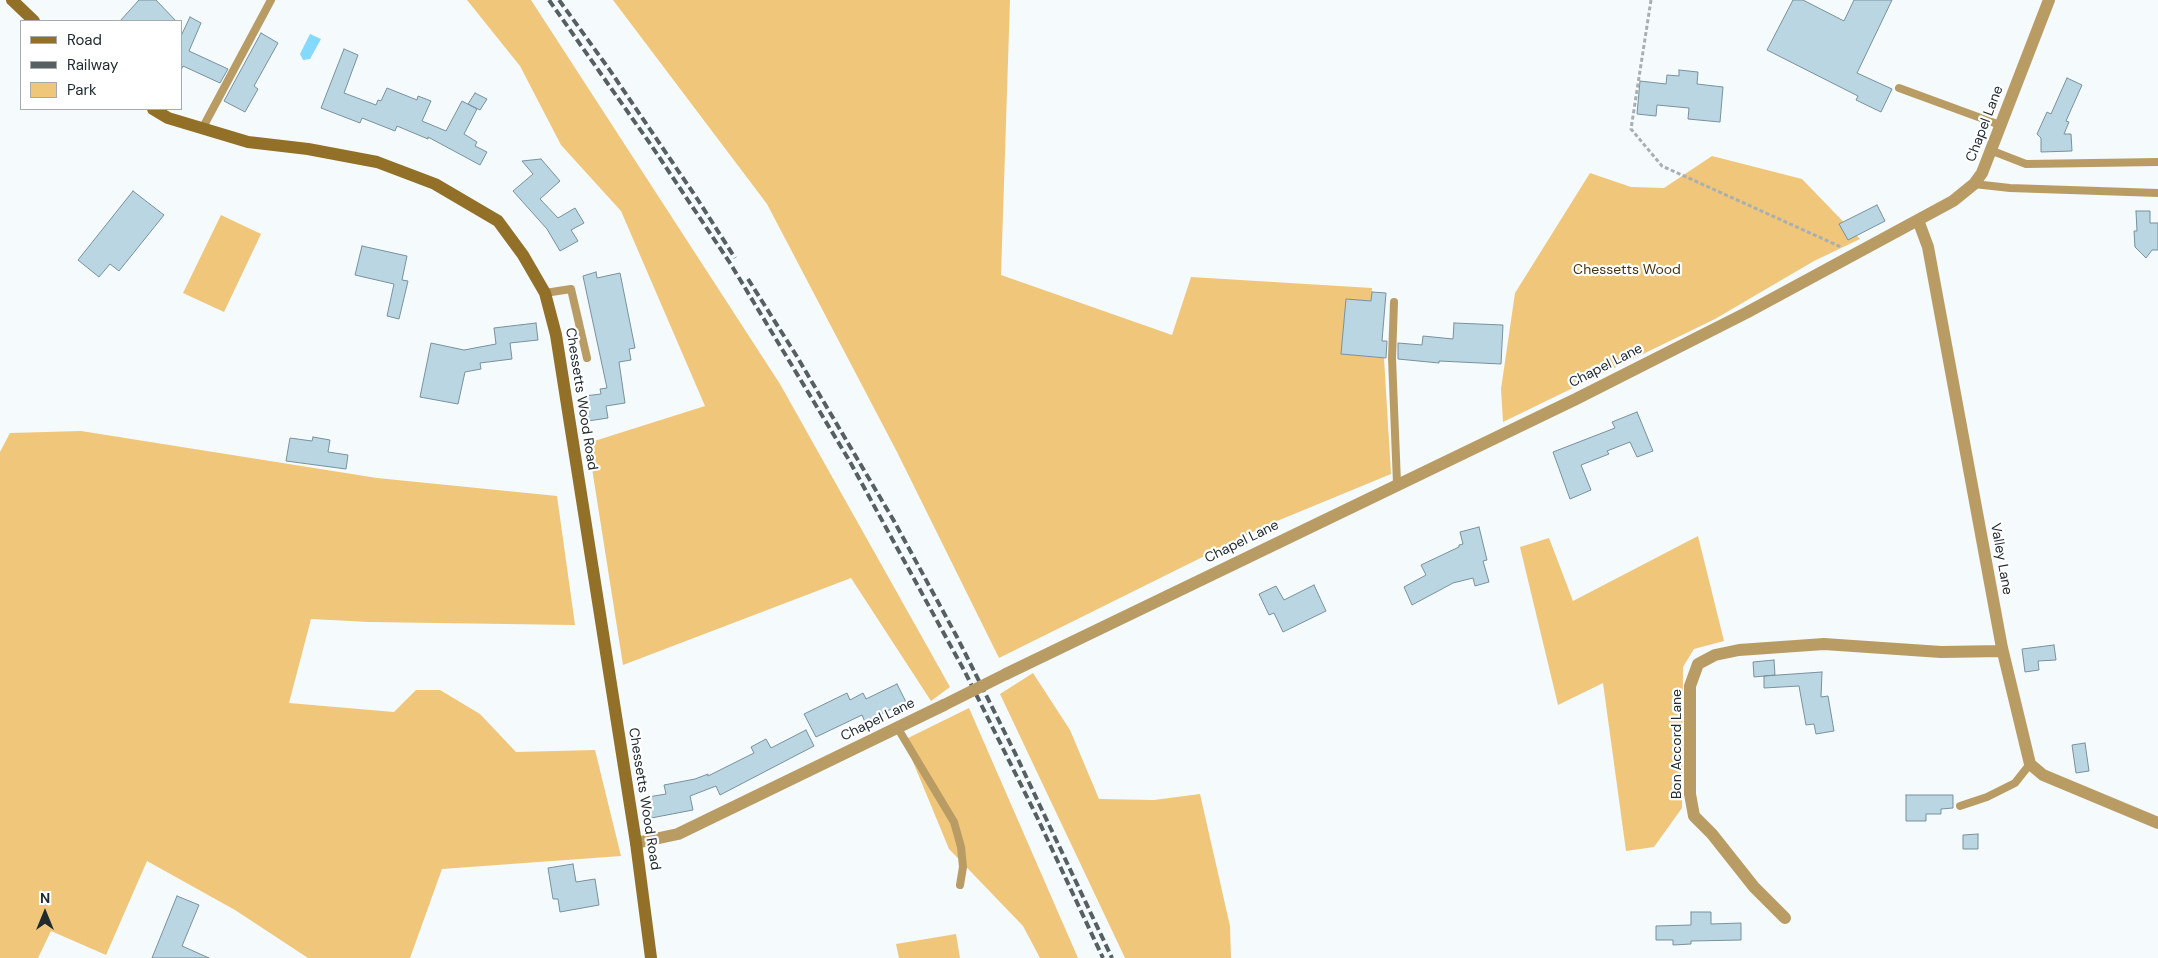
<!DOCTYPE html>
<html>
<head>
<meta charset="utf-8">
<style>
	body { margin:0 }
	#map { position:relative; width:2158px; height:958px; overflow:hidden; background:#f5fafd; font-family:"DM Sans",sans-serif }
	canvas { display:block }
	.legend { position:absolute; left:20px; top:20px; width:162px; height:90px; box-sizing:border-box; background:#fff; border:1px solid #a6aaac; margin:0; padding:6px 9px; list-style:none; font-size:15px; color:#202b2f }
	.legend li { display:flex; align-items:center; gap:10px; height:25px }
	.legend b { width:25px; border:1px solid #a6aaac }
	.north { position:absolute; left:20px; top:888px; width:50px; height:50px; -webkit-text-stroke:4px #fff; paint-order:stroke; rotate:0deg; font-size:14px; font-weight:700; line-height:20px; text-align:center; color:#202b2f }
	.north::after { content:''; display:block; margin:auto; width:18px; height:22px; background:#202b2f; clip-path:polygon(50% 0,100% 100%,50% 72%,0 100%) }
</style>
</head>
<body>
<div id="map">
<canvas width="2158" height="958"></canvas>
<ul class="legend">
<li><b style="height:6px;background:#927028"></b>Road</li>
<li><b style="height:6px;background:#566063"></b>Railway</li>
<li><b style="height:14px;background:#efc67a"></b>Park</li>
</ul>
<div class="north">N</div>
</div>
<script>
const g = document.querySelector('canvas').getContext('2d');
g.lineJoin = 'round';
function fillPath(path, color) {
  g.fillStyle = color;
  g.fill(path, 'evenodd');
}
function shape(rows) {
  const path = new Path2D();
  for (const r of rows) {
    path.moveTo(r[0], r[1]);
    for (let i = 2; i < r.length; i += 2) path.lineTo(r[i], r[i + 1]);
  }
  return path;
}
function stroke(path, color, width, dash) {
  g.strokeStyle = color;
  g.lineWidth = width;
  g.lineCap = dash ? 'butt' : 'round';
  g.setLineDash(dash || []);
  g.stroke(path);
}
function label(font, color, halo, rows, align = 'center') {
  g.font = font + ' "DM Sans",sans-serif';
  g.lineWidth = 4.5;
  g.setLineDash([]);
  g.textBaseline = 'middle';
  g.strokeStyle = halo;
  g.fillStyle = color;
  for (const [text, x, y, turn = 0] of rows) {
    g.save();
    g.translate(x, y);
    g.rotate((+turn || 0) * Math.PI / 180);
    g.textAlign = isNaN(turn) ? turn : align;
    if (halo) g.strokeText(text, 0, 0);
    g.fillText(text, 0, 0);
    g.restore();
  }
}
fillPath(shape([
	[467,0,531,0,780,384,950,687,931,701,851,578,623,665,588,443,705,406,621,211,561,145,520,66],
	[613,0,1010,0,1001,275,1172,335,1191,277,1372,288,1371,301,1346,300,1341,354,1384,358,1391,474,1265,526,999,658,897,452,767,204],
	[1712,156,1802,179,1860,239,1814,261,1715,319,1503,422,1501,389,1515,293,1590,173,1631,187,1664,188],
	[221,215,261,234,224,312,183,293],
	[81,431,377,478,557,496,575,625,369,622,311,619,289,703,394,712,416,690,440,690,480,714,516,752,595,750,621,856,442,869,410,958,308,958,235,910,147,861,106,955,51,931,38,958,0,958,0,452,10,433],
	[1698,536,1724,641,1694,649,1683,667,1682,808,1654,847,1626,851,1603,683,1558,705,1520,547,1549,538,1573,601],
	[1033,673,1070,730,1099,799,1154,800,1200,794,1230,926,1231,958,1125,958,1000,694],
	[969,708,1078,958,1040,958,1023,926,949,849,904,740],
	[956,934,960,958,899,958,896,944]
]), '#efc67a');
fillPath(shape([
	[310,34,321,39,310,59,303,60,300,54]
]), '#85d9fd');
const building = shape([
	[139,0,156,0,176,21,120,21,139,0],
	[1793,0,1803,0,1844,21,1854,0,1892,0,1857,73,1892,89,1881,112,1856,100,1858,96,1767,50,1793,0],
	[190,17,201,23,189,51,228,69,220,83,183,66,181,70,181,36,190,17],
	[261,33,278,43,254,86,258,89,245,112,224,101,261,33],
	[344,49,358,55,344,93,376,105,378,100,381,101,387,88,417,100,418,96,431,101,422,121,446,131,462,101,477,109,464,134,477,142,475,146,487,152,480,165,428,137,428,139,397,126,395,131,362,118,360,123,321,108,344,49],
	[1679,70,1698,72,1697,84,1723,87,1720,122,1688,119,1689,108,1657,105,1656,116,1637,114,1640,81,1666,84,1667,75,1679,76,1679,70],
	[2067,78,2082,85,2066,121,2069,122,2064,134,2071,134,2072,151,2041,152,2041,138,2037,134,2047,112,2051,114,2067,78],
	[475,93,487,99,480,110,468,104,475,93],
	[541,159,560,181,540,199,558,218,575,208,584,223,571,230,578,241,560,251,547,229,513,191,533,174,522,161,541,159],
	[133,191,164,215,119,271,110,264,99,277,78,260,133,191],
	[1877,205,1885,221,1848,240,1839,224,1877,205],
	[2136,211,2150,211,2150,223,2158,223,2158,250,2152,250,2146,258,2135,247,2134,231,2137,231,2136,211],
	[362,246,407,256,402,280,408,281,399,319,387,316,394,284,355,275,362,246],
	[596,272,597,278,620,273,635,348,629,349,631,360,619,362,625,403,606,406,608,418,588,421,584,396,601,394,600,389,607,388,583,276,596,272],
	[1372,292,1386,293,1382,341,1387,341,1386,358,1341,354,1346,299,1371,301,1372,292],
	[536,323,538,340,510,343,512,359,480,363,481,369,465,372,458,404,420,397,431,343,464,350,496,344,494,328,536,323],
	[1454,323,1503,325,1501,364,1439,361,1439,363,1398,359,1398,343,1422,345,1423,336,1453,339,1454,323],
	[1637,412,1653,451,1637,457,1630,442,1607,451,1609,454,1581,465,1591,490,1570,499,1553,452,1615,428,1612,422,1637,412],
	[313,437,330,440,328,452,348,455,346,469,286,461,290,438,312,441,313,437],
	[1479,527,1487,560,1483,561,1489,582,1475,586,1473,578,1453,583,1412,605,1404,587,1426,575,1421,565,1459,547,1459,545,1463,544,1460,532,1479,527],
	[1314,585,1326,611,1283,632,1274,613,1269,615,1259,594,1276,586,1284,600,1314,585],
	[2054,645,2056,660,2038,661,2039,670,2025,672,2022,649,2054,645],
	[1774,660,1775,675,1754,677,1753,662,1774,660],
	[1822,672,1821,697,1828,696,1834,731,1816,734,1814,724,1806,725,1799,686,1764,688,1764,676,1822,672],
	[897,684,906,702,865,722,862,715,816,737,804,714,847,693,850,700,863,693,866,699,897,684],
	[806,730,814,746,720,795,716,786,690,796,693,810,646,819,642,798,666,794,664,785,695,779,708,774,708,776,754,753,751,747,766,739,771,748,806,730],
	[2085,743,2089,771,2076,773,2072,745,2085,743],
	[1906,795,1953,795,1953,808,1941,809,1941,814,1926,814,1926,821,1906,821,1906,795],
	[1978,834,1978,849,1963,849,1963,835,1978,834],
	[573,864,576,882,595,879,599,905,560,912,558,899,553,899,548,868,573,864],
	[177,896,199,905,182,946,209,958,152,958,177,896],
	[1691,912,1711,912,1711,924,1741,923,1741,940,1691,941,1691,944,1673,945,1673,940,1656,940,1656,926,1691,925,1691,912]
]);
fillPath(building, '#bad6e2');
stroke(building, '#77919d', 1);
stroke(shape([
	[1651,0,1631,129,1662,166,1841,247]
]), '#a8afb2', 3, [4, 2.5]);
stroke(shape([
	[1899,88,2000,125],
	[202,129,271,0],
	[1990,150,2026,164,2158,162],
	[1974,184,2010,188,2158,193],
	[545,293,571,289,587,358],
	[1394,302,1392,358,1397,483],
	[897,727,954,822,961,847,963,867,960,885],
	[1960,806,1987,797,2015,783,2030,764]
]), '#b99c64', 8);
stroke(shape([
	[1918,220,1928,247,2002,648,2030,764,2043,775,2158,823],
	[1006,674,1576,399,1746,313,1953,201,1974,184,1982,173,2049,0],
	[636,843,678,834,944,705],
	[1785,918,1754,887,1712,834,1694,816,1690,794,1690,686,1698,664,1715,655,1739,650,1824,644,1941,652,2002,651]
]), '#b99c64', 12);
stroke(shape([
	[12,0,34,21],
	[153,109,168,118,248,142,308,149,377,162,435,184,498,221,523,255,545,293,556,335,636,843,651,958]
]), '#927028', 12);
stroke(shape([
	[549,0,651,145,730,263,849,460,965,672,1036,815,1103,958],
	[559,0,609,69,698,200,735,258],
	[748,279,796,355,894,521,957,637,1015,753,1112,958]
]), '#566063', 4, [8, 4]);
stroke(shape([
	[944,705,1006,674]
]), '#b99c64', 12);
label('14px', '#202b2f', '#fff', [
	["Chapel Lane",1985,124,-69],
	["Chapel Lane",1606,366,-27],
	["Chessetts Wood Road",581,399,81],
	["Chapel Lane",1242,542,-26],
	["Valley Lane",2001,559,80],
	["Chapel Lane",878,720,-26],
	["Bon Accord Lane",1677,744,-90],
	["Chessetts Wood Road",644,799,81]
]);
label('14px', '#46330c', '#fff', [
	["Chessetts Wood",1627,270]
]);
</script>
</body>
</html>
